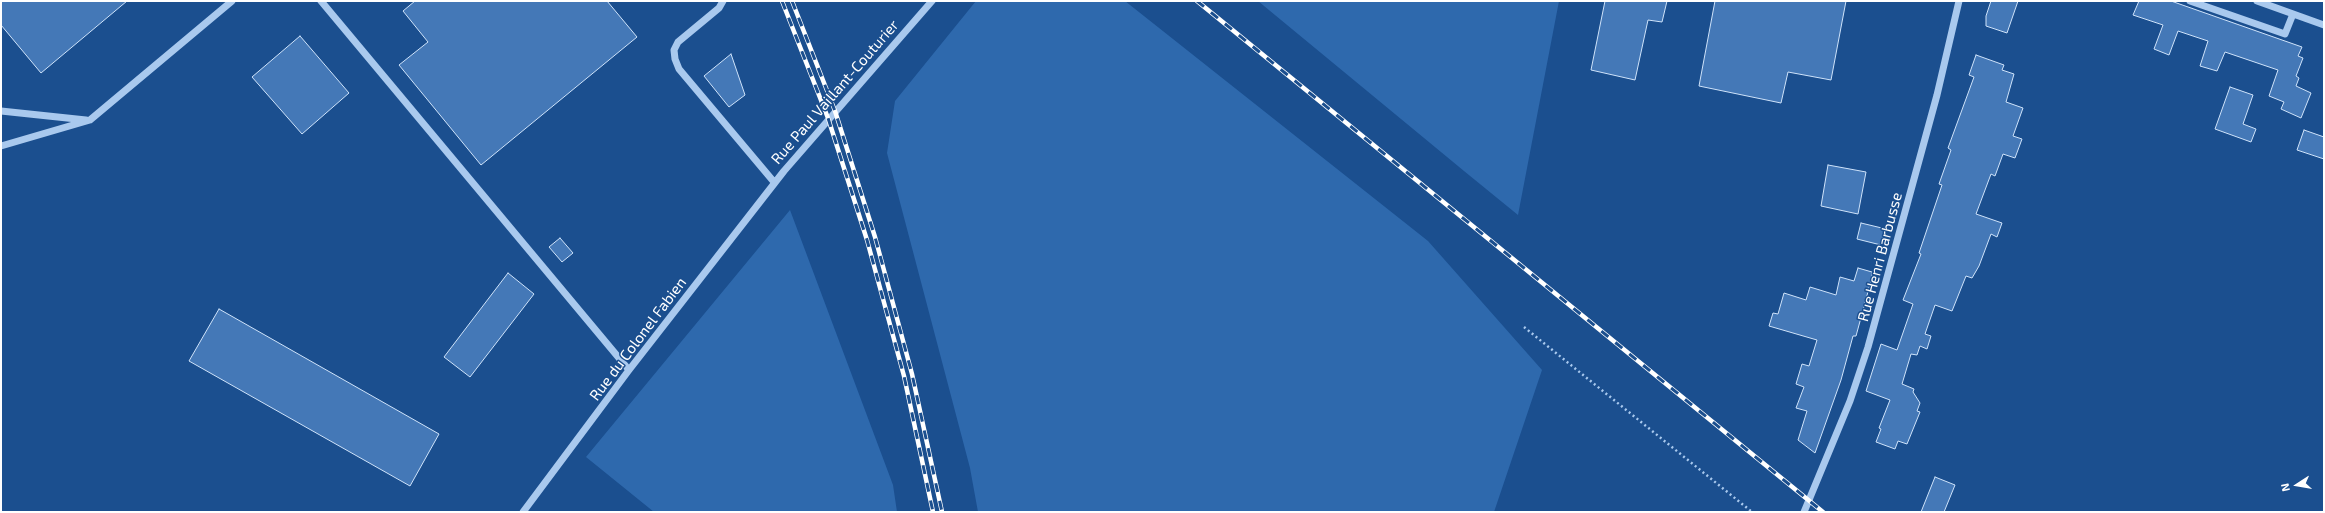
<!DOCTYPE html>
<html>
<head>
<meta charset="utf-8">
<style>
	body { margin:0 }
	#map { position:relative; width:2325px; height:513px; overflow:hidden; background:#1b4f8f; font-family:"Exo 2",sans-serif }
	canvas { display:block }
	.frame { position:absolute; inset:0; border:2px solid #fff; pointer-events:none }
	.north { position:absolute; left:2277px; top:465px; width:40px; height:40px; -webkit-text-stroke:3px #1b4f8f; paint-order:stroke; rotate:258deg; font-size:11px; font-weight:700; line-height:16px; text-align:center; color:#fff }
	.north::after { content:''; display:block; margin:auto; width:14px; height:18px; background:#fff; clip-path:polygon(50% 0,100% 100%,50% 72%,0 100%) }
</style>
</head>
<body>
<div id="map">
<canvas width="2325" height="513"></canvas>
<div class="frame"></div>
<div class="north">N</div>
</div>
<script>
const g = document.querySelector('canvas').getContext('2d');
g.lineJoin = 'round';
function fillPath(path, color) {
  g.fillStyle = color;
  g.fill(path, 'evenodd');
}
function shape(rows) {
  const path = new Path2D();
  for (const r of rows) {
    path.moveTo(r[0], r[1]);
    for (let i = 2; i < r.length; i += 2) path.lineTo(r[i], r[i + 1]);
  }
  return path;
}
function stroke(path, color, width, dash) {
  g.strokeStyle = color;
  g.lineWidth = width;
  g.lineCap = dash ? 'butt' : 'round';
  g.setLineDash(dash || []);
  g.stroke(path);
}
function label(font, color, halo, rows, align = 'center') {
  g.font = font + ' "Exo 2",sans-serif';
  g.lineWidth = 3;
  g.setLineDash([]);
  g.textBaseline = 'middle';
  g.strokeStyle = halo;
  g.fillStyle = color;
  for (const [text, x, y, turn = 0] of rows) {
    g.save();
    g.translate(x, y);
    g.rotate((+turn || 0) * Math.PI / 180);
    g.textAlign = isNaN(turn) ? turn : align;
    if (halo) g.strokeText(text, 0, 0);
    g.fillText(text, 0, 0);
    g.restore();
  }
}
fillPath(shape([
	[976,1,1125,1,1428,241,1542,370,1494,512,978,512,970,468,887,153,895,101],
	[1258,1,1559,1,1518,215,1464,171],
	[790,210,893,485,897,512,654,512,586,457]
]), '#2e69ad');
const building = shape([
	[1,1,127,1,41,73,1,25,1,1],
	[415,1,607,1,637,37,481,165,399,65,428,42,403,11,415,1],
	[1605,1,1667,1,1662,22,1648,20,1635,80,1591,70,1605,1],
	[1715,1,1846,1,1831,80,1788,72,1781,103,1699,86,1715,1],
	[1991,1,2018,1,2007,33,1986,26,1986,16,1991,1],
	[2139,1,2171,1,2302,47,2298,56,2303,58,2296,76,2299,78,2296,86,2311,93,2301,118,2281,109,2284,102,2269,96,2278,70,2225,52,2217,71,2200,66,2208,41,2178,31,2169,55,2154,49,2163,25,2133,15,2139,1],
	[300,36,349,93,302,134,252,77,300,36],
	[731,54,745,95,729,107,704,76,731,54],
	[1976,55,2004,65,2002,70,2014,74,2006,102,2023,108,2013,136,2022,139,2015,158,2003,154,1995,176,1991,174,1976,214,2002,223,1997,237,1991,234,1979,266,1972,278,1966,276,1952,311,1935,305,1925,334,1931,336,1927,349,1920,346,1917,355,1911,354,1902,384,1914,389,1913,392,1920,403,1917,411,1920,412,1907,444,1898,441,1895,449,1876,442,1881,429,1879,428,1890,400,1866,391,1881,344,1897,350,1913,304,1903,300,1921,254,1919,253,1942,185,1939,184,1951,150,1948,148,1974,77,1969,75,1976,55],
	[2230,87,2253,95,2243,124,2256,129,2251,142,2215,129,2230,87],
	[2304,130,2324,137,2324,159,2297,150,2304,130],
	[1828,165,1866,172,1858,214,1821,206,1828,165],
	[1861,223,1886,229,1881,245,1857,239,1861,223],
	[560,238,573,253,562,262,549,247,560,238],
	[1858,268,1872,272,1872,277,1856,336,1853,336,1841,380,1815,453,1798,440,1807,411,1796,408,1804,387,1796,384,1802,364,1809,366,1817,340,1769,326,1773,313,1778,314,1784,293,1806,300,1810,287,1836,295,1840,277,1854,281,1858,268],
	[508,273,534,294,470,377,444,357,508,273],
	[219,309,439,434,410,486,189,361,219,309],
	[1935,477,1955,485,1944,512,1921,512,1935,477]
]);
fillPath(building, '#4478b7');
stroke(building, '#cfe3fa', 1);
stroke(shape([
	[1524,327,1752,512]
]), '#a9c9ee', 2.5, [2, 3]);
stroke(shape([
	[321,1,629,370],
	[723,1,719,8,678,42,674,50,675,59,679,69,774,182],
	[2190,1,2285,34,2293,14],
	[2257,1,2324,25],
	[1,111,86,120],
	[1,146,90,120,232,1],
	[523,512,629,370,784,171,932,1],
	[1804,512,1850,401,1868,347,1937,95,1959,1]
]), '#a9c9ee', 7);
const rail = shape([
	[782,1,828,118,867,240,904,376,933,512],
	[792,1,835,111,875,237,912,374,942,512],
	[1197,1,1823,512]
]);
stroke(rail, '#fff', 4.5);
stroke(rail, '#1b4f8f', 3, [9]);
label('15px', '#fff', '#1b4f8f', [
	["Rue Paul Vaillant-Couturier",835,92,-49],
	["Rue Henri Barbusse",1880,257,-75],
	["Rue du Colonel Fabien",638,339,-53]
]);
</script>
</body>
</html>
